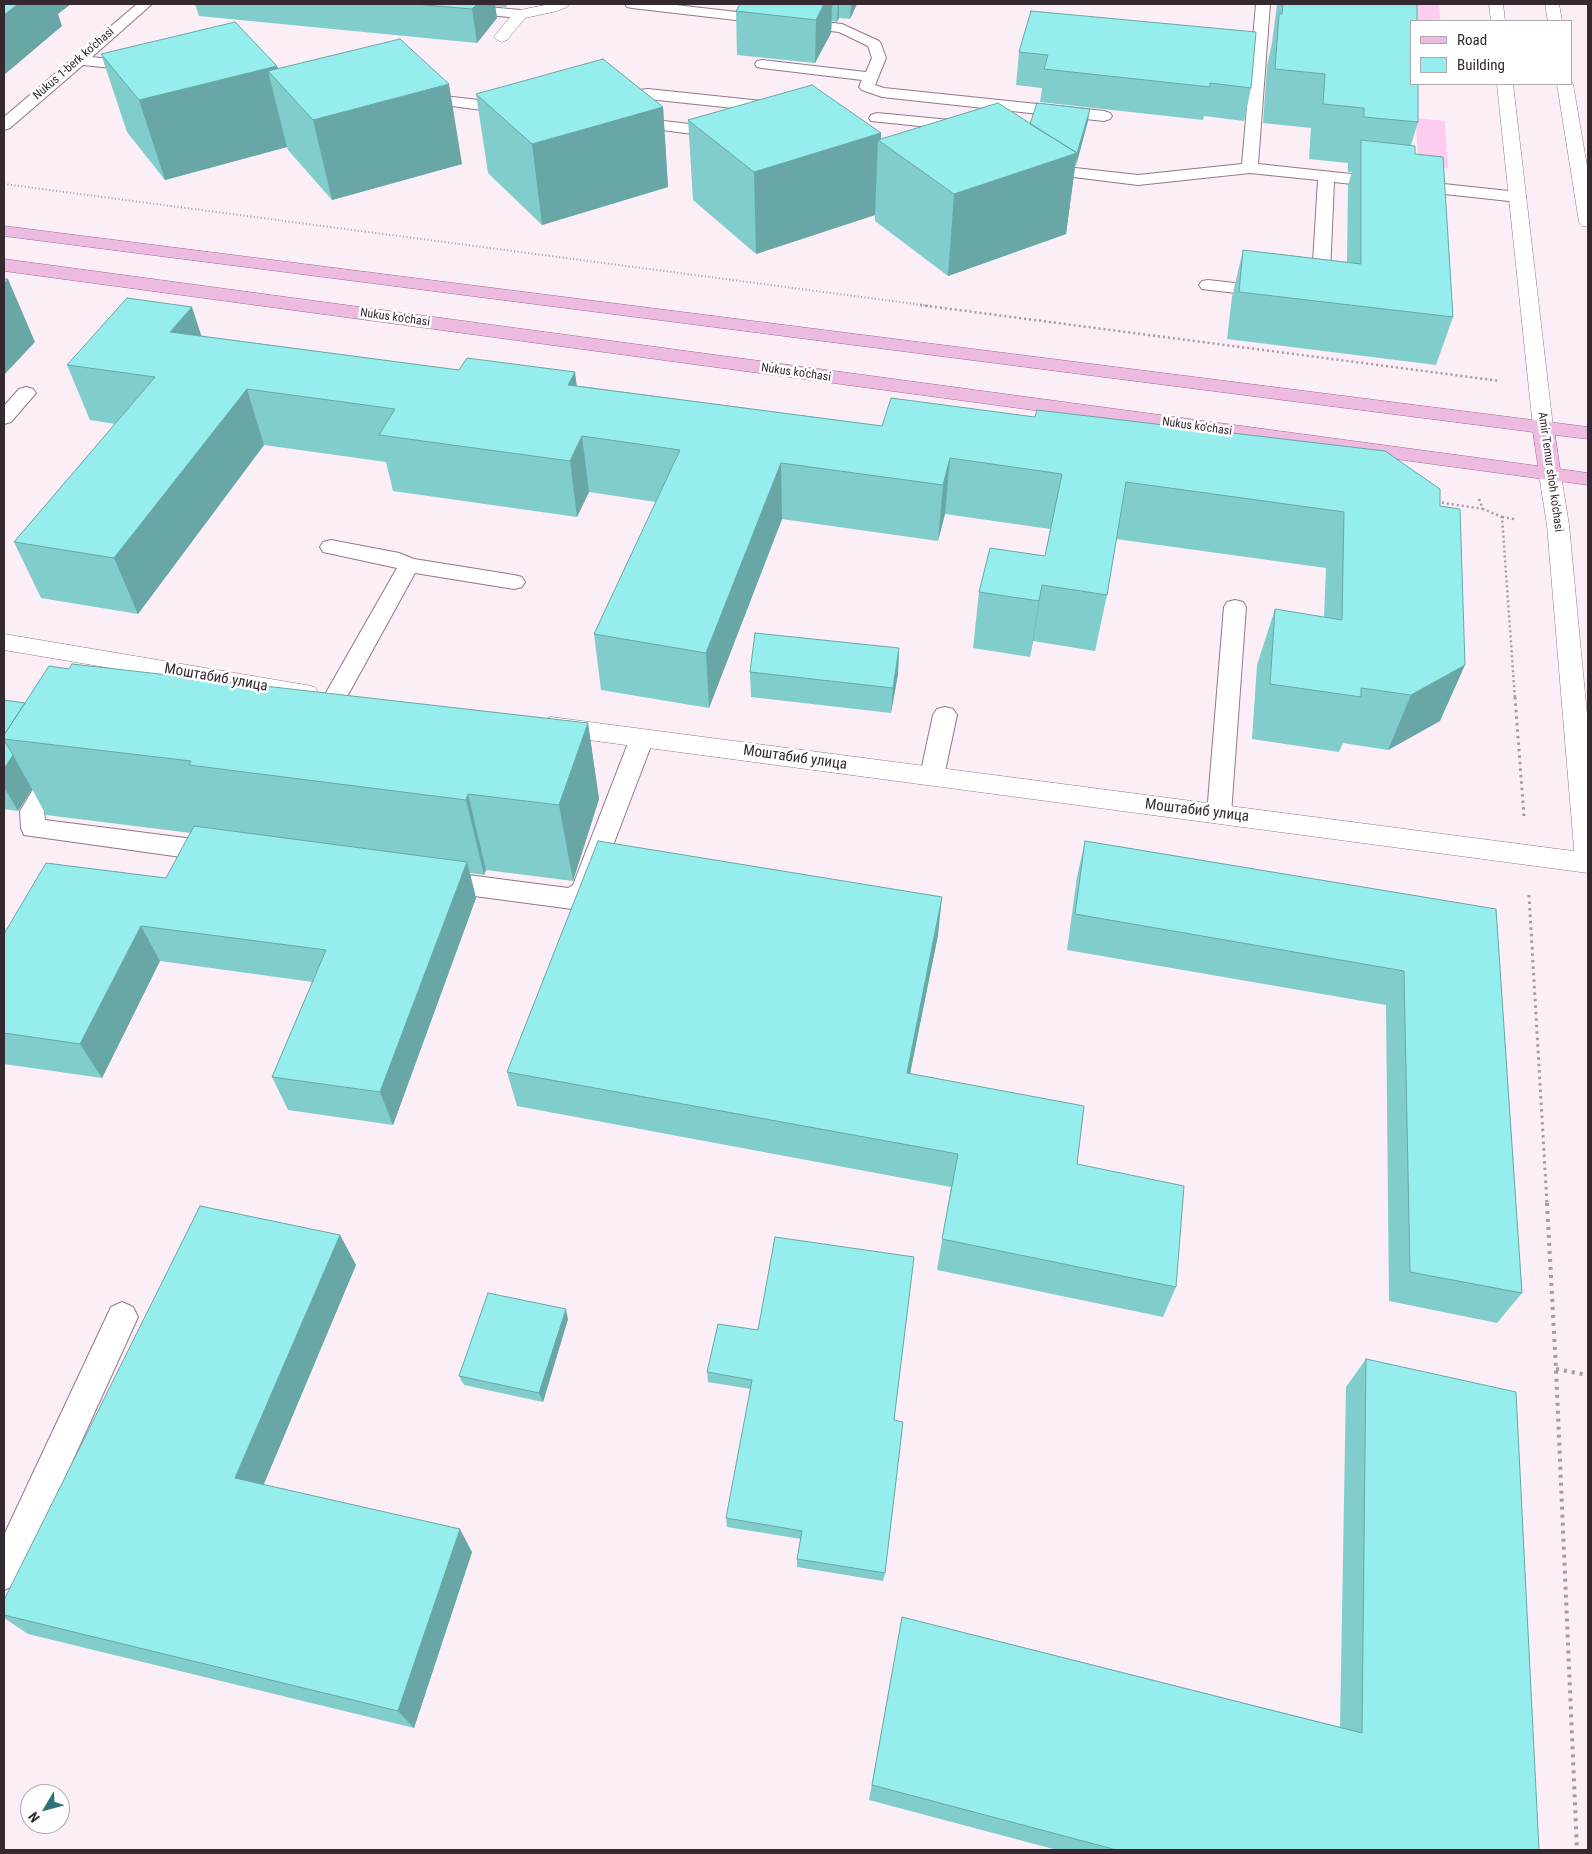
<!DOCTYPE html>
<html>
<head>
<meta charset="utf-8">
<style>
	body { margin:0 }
	#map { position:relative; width:1592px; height:1854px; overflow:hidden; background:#fbeef7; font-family:"Roboto Condensed",sans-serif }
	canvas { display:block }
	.frame { position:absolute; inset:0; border:5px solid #342831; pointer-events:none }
	.legend { position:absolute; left:1410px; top:20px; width:162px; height:65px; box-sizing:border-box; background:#fff; border:1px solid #aea9ad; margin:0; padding:6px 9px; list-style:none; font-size:15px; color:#342831 }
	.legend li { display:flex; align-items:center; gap:10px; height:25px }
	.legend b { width:25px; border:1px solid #aea9ad }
	.north { position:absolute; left:20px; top:1784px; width:50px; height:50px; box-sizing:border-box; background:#fff; border:1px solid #aea9ad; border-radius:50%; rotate:233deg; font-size:14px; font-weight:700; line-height:20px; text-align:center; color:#342831 }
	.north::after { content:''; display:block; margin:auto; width:18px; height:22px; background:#2a7575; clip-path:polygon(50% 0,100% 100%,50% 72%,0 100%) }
</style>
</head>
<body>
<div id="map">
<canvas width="1592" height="1854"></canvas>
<div class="frame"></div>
<ul class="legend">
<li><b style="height:6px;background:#ecbbdf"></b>Road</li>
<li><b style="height:14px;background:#95eeed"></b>Building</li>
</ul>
<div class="north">N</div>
</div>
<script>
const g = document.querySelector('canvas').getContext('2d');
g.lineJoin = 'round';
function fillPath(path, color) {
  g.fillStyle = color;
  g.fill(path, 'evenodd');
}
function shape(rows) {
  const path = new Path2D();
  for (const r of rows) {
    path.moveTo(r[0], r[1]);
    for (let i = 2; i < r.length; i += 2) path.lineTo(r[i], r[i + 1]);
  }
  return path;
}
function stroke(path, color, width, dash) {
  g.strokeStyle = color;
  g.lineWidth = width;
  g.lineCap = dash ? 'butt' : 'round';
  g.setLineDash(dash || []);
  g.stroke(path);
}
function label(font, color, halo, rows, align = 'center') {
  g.font = font + ' "Roboto Condensed",sans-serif';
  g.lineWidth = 5;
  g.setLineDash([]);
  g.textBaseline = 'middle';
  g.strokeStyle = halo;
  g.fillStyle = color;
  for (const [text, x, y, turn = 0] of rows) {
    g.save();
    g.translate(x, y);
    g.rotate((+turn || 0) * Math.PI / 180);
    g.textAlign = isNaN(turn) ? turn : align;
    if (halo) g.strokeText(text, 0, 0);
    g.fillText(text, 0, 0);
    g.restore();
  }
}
fillPath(shape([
	[1414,4,1439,4,1440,21,1414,21],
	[1416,118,1445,121,1448,168,1418,165]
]), '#fdccee');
const lane = shape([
	[137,4,152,4,92,57,140,63,145,64,147,67,145,70,140,71,83,65,10,128,4,130,4,117,137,4],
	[407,4,456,4,520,10,525,11,527,14,525,17,520,18,414,8,409,7,407,4],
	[625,4,667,4,842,24,879,41,881,44,886,58,875,85,884,88,1104,111,1110,113,1112,116,1110,119,1104,121,882,97,862,90,859,87,862,80,762,68,757,67,755,64,757,61,762,60,866,72,872,58,868,46,839,32,632,8,627,7,625,4],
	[1256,4,1270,4,1258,164,1518,192,1524,193,1526,197,1524,201,1518,202,1334,182,1329,295,1326,299,1320,300,1314,299,1311,295,1318,180,1250,173,1138,185,1033,172,1031,169,1033,166,1039,164,1138,175,1242,164,1256,4],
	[648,89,781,103,786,105,789,108,786,111,781,113,648,99,634,99,625,114,615,114,612,111,623,92,648,89],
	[418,93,513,104,518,106,521,109,518,112,513,114,413,101,410,98,413,95,418,93],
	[877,113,961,121,974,126,976,129,974,132,968,134,958,130,871,121,869,118,871,115,877,113],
	[629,117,724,128,730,130,732,133,730,136,724,138,623,125,621,122,623,119,629,117],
	[1208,280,1270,287,1276,288,1279,292,1276,296,1270,297,1202,289,1199,285,1202,281,1208,280],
	[26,387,33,389,36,393,11,422,4,424,4,406,19,389,26,387],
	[331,540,399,553,414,559,514,575,522,577,525,582,522,587,514,589,415,573,343,704,335,706,327,704,323,698,397,568,323,552,320,547,323,542,331,540],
	[1235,600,1243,602,1246,607,1231,814,1228,821,1219,823,1210,821,1207,814,1224,607,1227,602,1235,600],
	[945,707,953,709,957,715,944,776,941,782,932,785,923,782,920,776,933,715,937,709,945,707],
	[642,730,650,732,654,738,593,898,581,906,572,909,437,891,428,888,424,881,428,874,437,871,568,888,573,885,630,738,634,732,642,730],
	[57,761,66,764,69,770,44,811,45,820,217,842,226,845,230,852,226,859,217,862,24,835,21,828,20,811,48,764,57,761],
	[122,1302,133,1307,138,1317,16,1585,4,1590,4,1535,111,1307,122,1302]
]);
const street = shape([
	[550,4,569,4,567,7,557,11,525,18,507,40,502,42,497,40,494,37,515,11,550,4],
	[4,634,306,685,315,687,318,693,315,699,306,701,4,650,4,634],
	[551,717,1588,853,1588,873,551,735,542,732,539,726,542,720,551,717]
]);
const secondary = shape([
	[1489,4,1503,4,1505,21,1491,21,1489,4],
	[1545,4,1559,4,1562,21,1548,21,1545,4],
	[1571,81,1573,84,1588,172,1588,227,1582,226,1579,222,1557,84,1571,84,1571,81],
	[1497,84,1513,84,1553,427,1550,431,1543,433,1536,431,1533,427,1497,84],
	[1550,469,1558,470,1561,475,1569,525,1588,725,1588,870,1579,867,1575,860,1547,525,1539,475,1542,470,1550,469]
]);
const primary = shape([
	[4,226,1588,427,1588,439,1555,435,1560,469,1588,473,1588,485,4,271,4,259,1538,466,1533,432,4,236,4,226]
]);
stroke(lane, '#93778b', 2);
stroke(street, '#93778b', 1);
stroke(secondary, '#93778b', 1);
stroke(primary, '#a36a94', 1);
stroke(shape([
	[4,184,930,306]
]), '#a69aa3', 2, [1, 2.5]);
stroke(shape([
	[920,305,1500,381],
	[1479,499,1483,509,1502,517,1515,699],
	[1437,502,1483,509],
	[1502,517,1514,519]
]), '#a69aa3', 2.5, [2, 3]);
stroke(shape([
	[1515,697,1524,816],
	[1529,895,1547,1204]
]), '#a69aa3', 3, [2.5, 4]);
stroke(shape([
	[1547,1203,1556,1369,1577,1850],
	[1556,1369,1588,1375]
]), '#a69aa3', 4, [3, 5]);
fillPath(lane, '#fff');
fillPath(street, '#fff');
fillPath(secondary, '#fff');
fillPath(primary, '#ecbbdf');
fillPath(shape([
	[195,4,508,4,506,7,495,6,497,18,477,43,199,16],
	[740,4,857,4,850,19,839,18,837,22,832,21,831,33,815,63,737,55,736,11],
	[1277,4,1417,4,1418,122,1411,145,1415,154,1453,317,1436,365,1227,339,1232,297,1243,250,1347,262,1348,185,1352,172,1348,172,1348,163,1309,159,1311,128,1263,123,1267,66,1272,43],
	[1031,11,1251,88,1244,121,1204,116,1203,120,1040,102,1042,88,1016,85,1019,52],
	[101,54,277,66,278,68,462,164,332,200,288,150,287,147,165,180,127,132],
	[476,94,663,107,668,187,542,225,488,173],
	[688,120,881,133,881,139,1030,124,1088,121,1075,166,1066,234,948,276,875,221,875,215,756,254,693,200],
	[202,336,882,426,1035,417,1385,451,1440,721,1388,750,1343,743,1339,752,1252,739,1257,665,1275,609,1324,617,1326,568,1116,539,1107,595,1095,651,1033,641,1030,657,973,648,979,592,1045,556,1050,529,945,514,938,541,782,519,709,708,601,690,594,634,656,502,589,492,577,517,393,491,386,462,264,445,138,614,41,598,14,542,115,424,90,420,67,365],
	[899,648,898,674,891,713,751,697,750,672],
	[69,669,588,723,599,799,573,881,486,870,484,875,470,873,476,898,393,1125,288,1110,272,1077,313,982,160,961,102,1078,4,1064,4,934,166,878,191,833,46,815,32,789,18,811,4,809,4,700,25,703],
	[1085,841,1496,909,1522,1293,1497,1323,1389,1301,1386,1005,1067,950,1077,877],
	[938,935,910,1074,1077,1164,1176,1287,1163,1317,937,1270,951,1187,517,1106,507,1072],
	[340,1235,356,1265,263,1485,472,1552,414,1728,28,1634,4,1618,4,1600],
	[568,1319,543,1402,464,1385,459,1376],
	[718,1324,894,1420,885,1573,883,1581,797,1567,797,1559,801,1539,727,1527,726,1518,751,1389,708,1382,707,1372],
	[1366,1359,1539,1850,1057,1850,869,1800,902,1617,1340,1727,1346,1387]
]), '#80cdcc');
fillPath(shape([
	[18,4,71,4,58,14,62,26,4,75,4,15],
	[477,4,495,4,497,18,477,43,472,9],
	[824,4,832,4,831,33,815,63,816,20],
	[838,4,839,4,839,18,837,22],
	[851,4,857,4,850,19],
	[277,66,283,87,268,71,287,147,165,180,139,100],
	[449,84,462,164,332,200,313,120],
	[663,107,668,187,542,225,532,144],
	[1090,109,1088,121,1076,166,1077,153],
	[881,133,881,142,878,140,875,215,756,254,754,172],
	[1077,153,1066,234,948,276,954,194],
	[8,279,35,342,4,375,4,284],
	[192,307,210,362,170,332],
	[575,372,582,427,568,385],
	[247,389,264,445,138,614,114,558],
	[582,436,589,492,577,517,570,461],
	[950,458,945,514,938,541,943,485],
	[781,463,782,519,709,708,706,653],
	[1042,585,1033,641,1030,657,1039,601],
	[899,648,898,674,891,713,893,688],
	[1465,665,1440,721,1388,750,1411,695],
	[588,723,599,799,573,881,559,805],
	[13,755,32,789,18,811,4,787,4,769],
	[468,794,486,870,484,875,466,800],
	[467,862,476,898,393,1125,380,1092],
	[942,897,938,935,903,1108,907,1073],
	[141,926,160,961,102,1078,80,1044],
	[340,1235,356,1265,256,1503,235,1478],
	[566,1309,568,1319,543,1402,539,1393],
	[460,1529,472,1552,414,1728,398,1711]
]), '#68a7a6');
const building = shape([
	[4,4,18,4,4,15,4,4],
	[414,4,477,4,472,9,414,4],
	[740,4,824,4,816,20,736,11,740,4],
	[1283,4,1417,4,1417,21,1411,21,1411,84,1418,84,1418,122,1364,117,1364,108,1323,104,1325,74,1275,69,1279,14,1282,14,1283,4],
	[1031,11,1256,32,1251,88,1210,83,1210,87,1044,69,1048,55,1019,52,1031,11],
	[235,22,277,66,139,100,101,54,235,22],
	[400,39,449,84,313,120,268,71,400,39],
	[603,59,663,107,532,144,476,94,603,59],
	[812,85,881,133,754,172,688,120,812,85],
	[998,103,1077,153,954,194,878,140,998,103],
	[1037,103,1090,109,1077,153,1030,124,1037,103],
	[1361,140,1415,146,1415,154,1443,157,1453,317,1239,292,1243,250,1361,264,1361,140],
	[4,279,8,279,4,284,4,279],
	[127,298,192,307,170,332,459,370,467,358,575,372,568,385,882,426,891,398,1035,417,1037,410,1385,451,1440,489,1440,506,1460,509,1465,665,1411,695,1361,688,1361,697,1270,684,1275,609,1342,620,1344,512,1126,482,1107,595,1042,585,1039,601,979,592,990,548,1045,556,1062,474,950,458,943,485,781,463,706,653,594,634,680,450,582,436,570,461,379,435,395,409,247,389,114,558,14,542,155,377,67,365,127,298],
	[755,633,899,648,893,688,750,672,755,633],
	[72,664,588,723,559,805,468,794,466,800,189,765,191,761,4,739,4,735,49,666,69,669,72,664],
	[4,700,25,703,4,735,4,700],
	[4,740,13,755,4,769,4,740],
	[194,826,467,862,380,1092,272,1077,326,950,141,926,80,1044,4,1033,4,934,46,863,166,878,194,826],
	[598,841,942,897,907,1073,1084,1106,1077,1164,1184,1186,1176,1287,942,1239,958,1154,507,1072,598,841],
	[1085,841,1496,909,1522,1293,1410,1272,1404,971,1075,914,1085,841],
	[200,1206,340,1235,235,1478,460,1529,398,1711,4,1615,4,1600,200,1206],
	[775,1237,914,1257,894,1420,903,1422,885,1573,797,1559,802,1531,726,1518,752,1380,707,1372,718,1324,758,1330,775,1237],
	[488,1293,566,1309,539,1393,459,1376,488,1293],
	[1366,1359,1516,1392,1539,1850,1117,1850,872,1785,902,1617,1362,1733,1366,1359]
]);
fillPath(building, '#95eeed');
stroke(building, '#68a7a6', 1);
label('12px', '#342831', '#fff', [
	["Nukus 1-berk ko'chasi",74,64,-41],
	["Nukus ko'chasi",395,318,8],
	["Nukus ko'chasi",796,373,8],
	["Nukus ko'chasi",1197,427,8],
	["Amir Temur shoh ko'chasi",1550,472,82]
]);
label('15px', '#342831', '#fff', [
	["Моштабиб улица",216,678,10],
	["Моштабиб улица",795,758,8],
	["Моштабиб улица",1197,811,7]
]);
</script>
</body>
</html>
